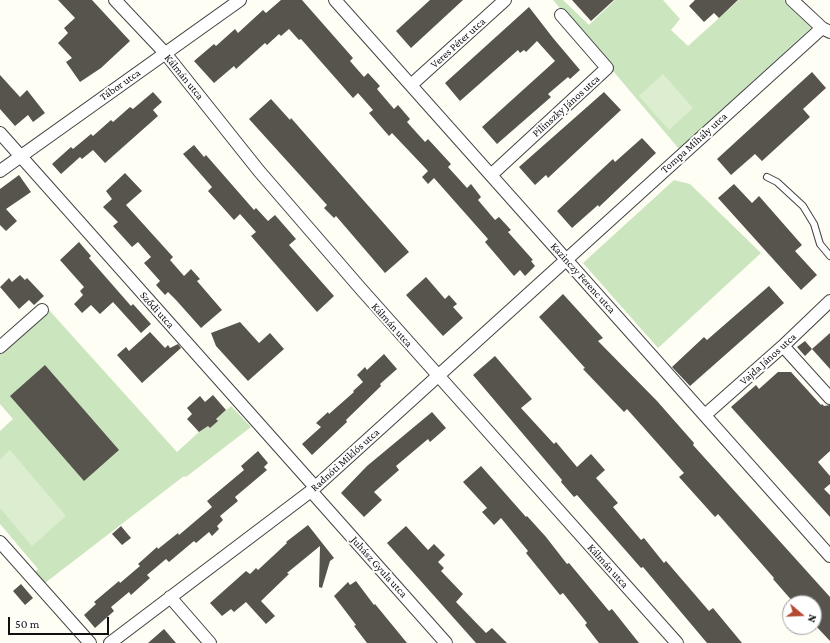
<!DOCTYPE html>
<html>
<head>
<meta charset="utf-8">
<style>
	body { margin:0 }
	#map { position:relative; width:830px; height:643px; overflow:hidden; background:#fefef4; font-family:"Crimson Pro",serif }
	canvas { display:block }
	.north { position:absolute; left:782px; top:595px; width:40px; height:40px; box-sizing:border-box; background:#fff; border:1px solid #9f9f9f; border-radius:50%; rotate:109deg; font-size:11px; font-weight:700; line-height:16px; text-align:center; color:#101010 }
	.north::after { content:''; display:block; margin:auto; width:14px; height:18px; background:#b44833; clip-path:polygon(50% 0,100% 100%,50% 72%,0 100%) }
	.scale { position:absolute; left:8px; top:617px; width:101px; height:18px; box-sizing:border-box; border:2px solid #101010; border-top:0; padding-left:5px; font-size:12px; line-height:14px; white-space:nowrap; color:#101010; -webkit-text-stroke:3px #fff; paint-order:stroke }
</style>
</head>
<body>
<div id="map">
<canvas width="830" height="643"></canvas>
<div class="north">N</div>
<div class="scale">50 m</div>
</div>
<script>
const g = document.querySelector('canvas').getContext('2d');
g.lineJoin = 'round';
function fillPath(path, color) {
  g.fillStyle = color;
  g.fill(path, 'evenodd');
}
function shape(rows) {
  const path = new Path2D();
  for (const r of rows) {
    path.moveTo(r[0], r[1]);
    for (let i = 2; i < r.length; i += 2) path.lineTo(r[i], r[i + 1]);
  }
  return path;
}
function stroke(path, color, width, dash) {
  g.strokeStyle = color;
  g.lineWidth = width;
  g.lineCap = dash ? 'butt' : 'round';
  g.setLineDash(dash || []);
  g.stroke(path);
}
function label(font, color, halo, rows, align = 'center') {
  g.font = font + ' "Crimson Pro",serif';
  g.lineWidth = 4;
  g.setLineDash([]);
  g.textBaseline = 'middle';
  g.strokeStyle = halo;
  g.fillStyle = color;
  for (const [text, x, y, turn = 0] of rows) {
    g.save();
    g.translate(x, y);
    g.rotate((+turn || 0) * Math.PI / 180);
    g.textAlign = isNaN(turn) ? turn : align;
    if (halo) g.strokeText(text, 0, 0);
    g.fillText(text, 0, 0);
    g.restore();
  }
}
fillPath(shape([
	[553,0,563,0,589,25,615,0,663,0,680,19,671,30,688,46,739,0,784,0,813,26,679,149],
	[674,180,690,184,761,253,658,348,583,263],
	[49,310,177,452,199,432,208,426,210,428,217,421,216,419,231,406,251,427,186,477,184,476,45,583,35,572,38,569,0,524,0,431,13,419,0,404,0,354]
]), '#cbe6bf');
fillPath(shape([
	[663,74,693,108,669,130,639,96],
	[10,450,66,516,32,546,0,508,0,459]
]), '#ddeed0');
fillPath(shape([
	[58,0,92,0,130,41,101,68,80,82,66,62,72,58,58,43,68,33,64,28,75,18],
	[281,0,302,0,353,58,350,61,364,77,368,73,380,86,377,89,394,109,398,105,410,119,407,122,425,142,428,139,451,164,448,167,467,188,471,184,481,197,478,200,495,220,499,217,511,230,508,232,533,260,531,261,535,266,525,276,520,270,514,276,485,242,488,239,434,178,428,184,422,177,428,171,392,133,389,136,369,113,373,110,358,93,353,98,301,39,299,40,289,29,281,36,279,34,267,45,265,43,236,69,234,66,214,83,194,61,214,44,216,46,235,29,238,33,263,10,266,13],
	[430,0,463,0,411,48,396,31],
	[572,0,614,0,591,21],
	[695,0,738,0,719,18,714,13,704,22,689,6],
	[529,7,553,38,580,70,570,79,568,77,548,94,551,97,497,144,482,127,555,61,537,41,526,52,524,50,520,53,518,50,460,101,445,83],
	[812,72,826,88,803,109,810,117,762,161,755,154,731,175,717,159],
	[0,75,20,97,27,90,45,113,33,122,28,115,15,126,0,109],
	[153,92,162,102,153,110,158,116,105,163,93,150,82,159,80,157,61,174,52,164,71,147,73,149,91,134,93,136,111,120,113,122,130,107,133,109],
	[604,92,621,110,548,178,546,175,535,185,519,167],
	[271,99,290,120,291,118,409,252,385,273,336,216,334,218,324,208,327,205,249,119],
	[642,138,656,153,599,207,598,205,572,228,557,211,613,159,615,162],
	[194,145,204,157,206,155,254,210,256,208,268,221,275,215,296,239,289,245,334,296,317,312,251,236,256,232,240,214,234,220,208,191,212,187,183,154],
	[125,173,142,191,126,205,173,257,170,260,184,276,191,269,200,279,197,281,222,310,201,328,176,300,168,292,165,295,156,285,160,281,144,263,151,257,138,242,132,247,113,226,118,222,103,207,112,199,106,191],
	[19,175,31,192,6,209,17,221,6,231,0,225,0,189],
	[734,184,752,203,759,196,802,245,795,251,817,275,801,290,718,198],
	[79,242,91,256,89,258,131,306,133,304,151,324,141,333,113,302,100,314,91,305,82,313,74,304,83,295,80,291,84,287,60,260],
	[20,275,25,280,27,278,44,296,34,305,29,300,19,309,0,287,9,278,12,282],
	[426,277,445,299,449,295,457,304,453,307,463,318,443,336,406,295],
	[769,286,784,303,690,386,672,367,704,337,707,340],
	[563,294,603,338,598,341,657,401,694,443,693,445,830,597,830,641,814,624,814,603,794,603,773,579,774,578,718,514,715,517,679,477,684,473,627,409,624,412,583,369,585,368,539,317],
	[240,322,259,343,270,333,284,349,248,381,216,346,211,333],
	[150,332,165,348,168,345,170,348,178,344,181,348,142,383,117,355,126,347,129,351],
	[830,333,830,369,812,349],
	[805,341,812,349,805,356,797,347],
	[384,354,397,369,380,384,381,386,346,420,347,422,312,455,302,444,321,427,316,423,328,412,329,414,354,392,353,391,363,382,357,375,365,367,367,370],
	[495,356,532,399,521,408,554,444,556,442,577,467,591,454,605,470,596,478,618,503,613,507,641,540,644,538,664,563,666,561,709,611,713,608,742,643,707,643,643,567,641,568,577,495,574,497,561,482,562,480,473,375],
	[45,365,119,450,84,481,10,396],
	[778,372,791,372,821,405,822,404,824,406,830,405,830,451,818,462,830,476,830,484,824,489,830,495,830,517,731,407,756,385,759,389],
	[213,395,226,410,216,419,218,421,210,428,208,426,199,432,187,419,192,414,187,408,200,396,205,402],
	[432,412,446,428,430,442,428,439,396,466,399,470,374,492,382,500,364,517,341,493,367,466],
	[258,451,268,463,264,467,267,470,235,497,238,501,220,516,223,520,217,526,219,529,212,536,209,532,196,543,194,541,169,562,166,559,147,575,150,578,131,595,129,592,111,607,114,611,95,628,84,615,96,604,94,602,119,581,120,583,140,566,138,564,157,547,158,549,178,533,179,535,212,507,207,501,244,470,241,466],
	[481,466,526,517,527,516,546,537,567,564,569,563,609,611,612,609,639,643,599,643,585,625,587,623,563,593,560,595,539,569,526,553,528,551,501,518,494,525,482,512,487,508,463,482],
	[308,525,334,558,330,561,322,588,319,587,320,546,287,573,289,574,261,601,275,616,266,624,246,602,234,612,231,609,222,616,210,603,246,571,250,574,256,568,258,570,287,543,286,542],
	[121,526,131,538,122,545,112,534],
	[406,526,428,550,434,544,445,555,438,562,444,568,441,571,463,594,456,602,486,633,492,628,507,643,476,643,387,543],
	[356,581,374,605,375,604,407,643,367,643,354,626,356,625,334,596,348,582,350,585],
	[21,584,33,598,25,605,13,591],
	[164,629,176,643,148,643]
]), '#57534d');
const service = shape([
	[767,177,777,182,803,206,814,224,820,244,830,256]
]);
const minor = shape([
	[115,0,165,53,259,171,361,289,677,643],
	[335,0,830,556],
	[792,0,822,28,830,32],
	[411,85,505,0],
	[0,133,315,487],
	[0,171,240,0],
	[491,175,607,68,561,15],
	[783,346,830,398],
	[0,347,42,310],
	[705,415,783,346,830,301],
	[311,491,446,643],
	[0,542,90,643],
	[170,597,210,643],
	[110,643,311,491,822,28]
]);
stroke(service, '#434343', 8);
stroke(minor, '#434343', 14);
stroke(service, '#fff', 6);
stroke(minor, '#fff', 12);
label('11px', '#101010', '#fff', [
	["Veres Péter utca",458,43,-42],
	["Kálmán utca",184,77,51],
	["Tábor utca",120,85,-35],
	["Pilinszky János utca",566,106,-42],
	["Tompa Mihály utca",694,143,-42],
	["Kazinczy Ferenc utca",583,278,48],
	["Sződi utca",157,310,48],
	["Kálmán utca",392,325,48],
	["Vajda János utca",768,359,-42],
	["Radnóti Miklós utca",345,460,-42],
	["Kálmán utca",608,566,48],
	["Juhász Gyula utca",379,567,48]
]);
</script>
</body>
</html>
